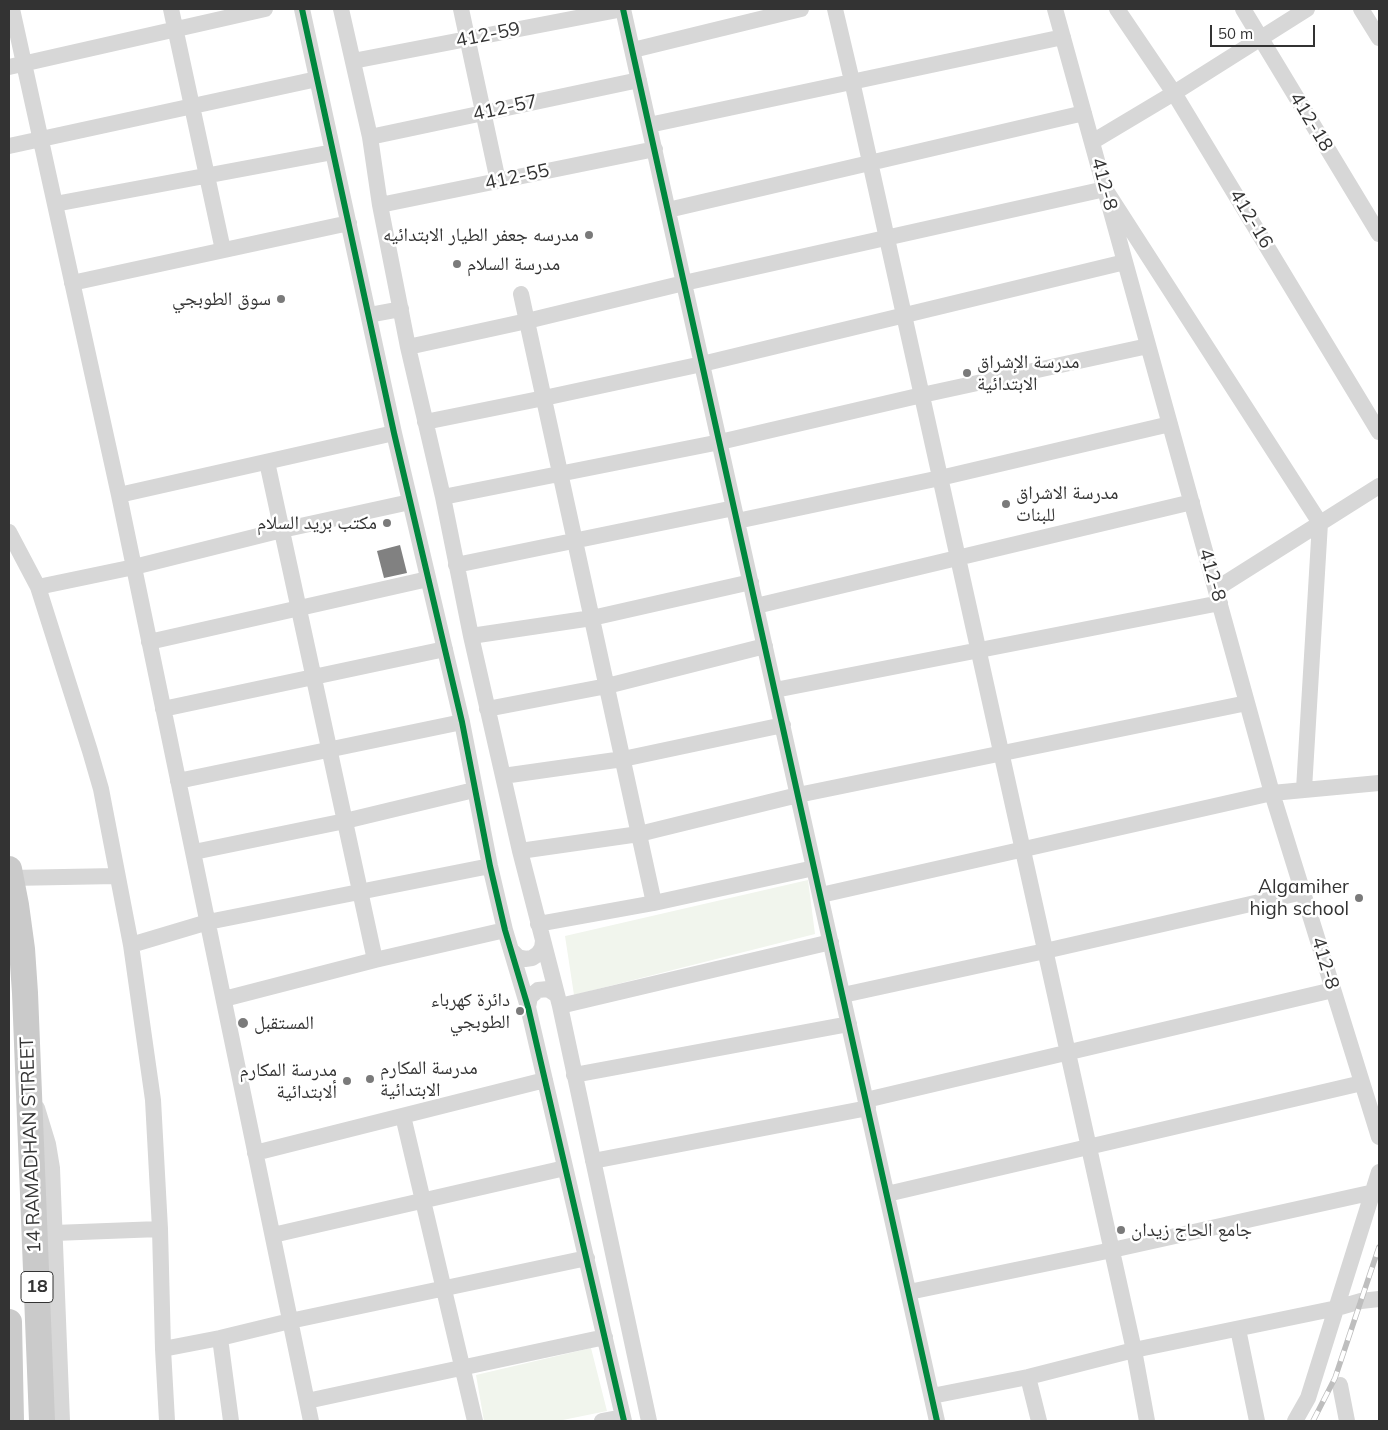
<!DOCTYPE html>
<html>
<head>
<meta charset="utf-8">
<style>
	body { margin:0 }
	#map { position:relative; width:1388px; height:1430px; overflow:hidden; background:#fff; font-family:Mulish,sans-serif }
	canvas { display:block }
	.frame { position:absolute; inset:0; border:10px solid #333; pointer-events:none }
	.scale { position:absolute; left:1210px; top:25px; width:105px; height:22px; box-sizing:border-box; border:2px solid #333; border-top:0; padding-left:6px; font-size:15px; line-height:18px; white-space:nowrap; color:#333; -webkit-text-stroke:4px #fff; paint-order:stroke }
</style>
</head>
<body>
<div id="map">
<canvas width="1388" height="1430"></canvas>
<div class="frame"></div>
<div class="scale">50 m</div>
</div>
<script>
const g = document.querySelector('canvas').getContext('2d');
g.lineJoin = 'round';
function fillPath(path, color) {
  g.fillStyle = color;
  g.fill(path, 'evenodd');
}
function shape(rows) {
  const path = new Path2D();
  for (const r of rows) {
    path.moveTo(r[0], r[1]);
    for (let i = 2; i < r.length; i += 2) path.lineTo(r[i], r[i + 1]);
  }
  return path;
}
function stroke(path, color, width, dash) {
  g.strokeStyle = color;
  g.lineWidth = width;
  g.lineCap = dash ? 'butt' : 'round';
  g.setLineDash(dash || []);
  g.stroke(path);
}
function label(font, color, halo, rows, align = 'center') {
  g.font = font + ' Mulish,"Noto Naskh Arabic",sans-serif';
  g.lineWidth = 5;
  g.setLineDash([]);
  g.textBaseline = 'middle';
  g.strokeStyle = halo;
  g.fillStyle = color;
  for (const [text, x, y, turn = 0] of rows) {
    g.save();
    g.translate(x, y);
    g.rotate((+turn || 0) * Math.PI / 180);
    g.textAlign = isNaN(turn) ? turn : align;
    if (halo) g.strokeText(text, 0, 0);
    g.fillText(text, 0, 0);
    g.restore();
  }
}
fillPath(shape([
	[808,880,815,934,574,995,565,936],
	[591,1348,607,1411,558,1421,484,1421,476,1375]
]), '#f1f5ed');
fillPath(shape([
	[400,545,407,573,384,578,377,551]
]), '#818181');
stroke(shape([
	[12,9,119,495,311,1421],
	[171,9,223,250],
	[302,9,394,433,462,722,490,866,505,930,528,1007,624,1421],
	[341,9,370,137,380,205,408,347,443,497,471,636,520,851,560,1006,649,1421],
	[461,9,498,181],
	[623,9,937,1421],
	[835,9,852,81,1134,1350,1147,1421],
	[1055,9,1272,793,1379,1137],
	[1117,9,1174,93,1379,432],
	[1243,9,1379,234],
	[1361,9,1379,38],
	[633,50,801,9],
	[353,61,623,9],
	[9,67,265,9],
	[649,125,1063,37],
	[370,137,639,80],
	[1092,142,1174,93,1307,9],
	[9,146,317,79],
	[55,204,333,152],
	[380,205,655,149],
	[668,210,1084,113],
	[72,283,349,223],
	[521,294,654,903],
	[369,315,401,309],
	[408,347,527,321,684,283,1105,189,1320,523,1304,789],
	[425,422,544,398,702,364,1125,262],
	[267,462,375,960],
	[119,495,394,433],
	[443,497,720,442,922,395,1148,346],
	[737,521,940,478,1170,424],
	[9,532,38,587,90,751,101,789,131,945,153,1100,160,1229,163,1349,167,1421],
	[456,565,734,508],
	[38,587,134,567,282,530,410,502],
	[1216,589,1379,486],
	[756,606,1192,502],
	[471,636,592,618,751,582],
	[149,642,428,579],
	[775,690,1220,603],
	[163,709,445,649],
	[487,709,607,686,765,646],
	[503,776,623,759,783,725],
	[178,781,462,722],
	[520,851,639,834,798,795,1247,703],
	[194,852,345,821,474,790],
	[10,878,117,876],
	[821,895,1272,793,1379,783],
	[538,924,654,903,814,868],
	[131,945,208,922,490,866],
	[513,952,518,957,525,959,532,958,538,954,542,948,543,941],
	[843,995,1045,951,1303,892],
	[224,999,375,960,505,930],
	[560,1006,831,942],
	[528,1007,530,997,538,990,548,989,557,995],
	[574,1075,849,1024],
	[866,1100,1333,990],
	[37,1108,48,1144,52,1168,62,1421],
	[403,1116,475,1421],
	[255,1153,545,1080],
	[593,1161,868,1108],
	[887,1194,1362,1083],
	[54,1233,160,1229],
	[273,1235,565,1168],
	[909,1292,1112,1250,1374,1192],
	[1238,1329,1257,1421],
	[220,1338,231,1421],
	[163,1349,220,1338,290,1321,587,1258],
	[1028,1377,1039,1421],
	[1340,1385,1347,1421],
	[932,1396,1028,1377,1134,1350,1337,1308,1361,1301,1379,1299],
	[307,1401,605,1337],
	[602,1421,623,1417],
	[1295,1421,1308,1398,1379,1172]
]), '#d7d7d7', 16);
stroke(shape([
	[9,869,16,905,22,949,25,993,42,1421],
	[9,1322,11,1421]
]), '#cacaca', 26);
const rail = shape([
	[1313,1421,1335,1378,1379,1247]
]);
stroke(rail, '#bebebe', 5.5);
stroke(rail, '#fff', 4, [11]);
stroke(shape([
	[302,9,394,433,462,722,490,866,505,930,528,1007,624,1421],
	[623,9,937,1421]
]), '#00873e', 6);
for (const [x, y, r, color] of [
	[589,235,5,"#7a7a7a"],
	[457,264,5,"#7a7a7a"],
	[281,299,5,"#7a7a7a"],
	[967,373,5,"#7a7a7a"],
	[1006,504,5,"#7a7a7a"],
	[387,523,5,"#7a7a7a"],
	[1359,898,5,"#7a7a7a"],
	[520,1011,5,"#7a7a7a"],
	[243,1023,6,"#7a7a7a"],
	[370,1079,5,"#7a7a7a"],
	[347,1081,5,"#7a7a7a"],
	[1121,1230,5,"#7a7a7a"]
]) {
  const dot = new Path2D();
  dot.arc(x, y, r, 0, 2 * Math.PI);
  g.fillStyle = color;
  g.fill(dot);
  stroke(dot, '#fff', 2);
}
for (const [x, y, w] of [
	[37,1287,32]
]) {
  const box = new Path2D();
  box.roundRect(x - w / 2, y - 15.5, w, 31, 4);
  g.fillStyle = '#fff';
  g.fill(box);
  stroke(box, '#333', 1);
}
label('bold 18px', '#333', null, [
	["18",37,1287]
]);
label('19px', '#333', '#fff', [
	["412-59",488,35,-11],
	["412-57",505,108,-12],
	["412-18",1311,122,59],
	["412-55",517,177,-12],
	["412-8",1104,184,75],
	["412-16",1251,219,59],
	["412-8",1212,575,74],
	["412-8",1325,963,73],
	["14 RAMADHAN STREET",31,1145,-92]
]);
label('19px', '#333', '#fff', [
	["مدرسه جعفر الطيار الابتدائيه",579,235],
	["مدرسة السلام",467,264,"left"],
	["سوق الطوبجي",271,299],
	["مدرسة الإشراق",977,362,"left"],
	["الابتدائية",977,384,"left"],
	["مدرسة الاشراق",1016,493,"left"],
	["للبنات",1016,515,"left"],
	["مكتب بريد السلام",377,523],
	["Algamiher",1349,887],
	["high school",1349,909],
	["دائرة كهرباء",510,1000],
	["الطوبجي",510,1022],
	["المستقبل",254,1023,"left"],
	["مدرسة المكارم",380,1068,"left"],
	["الابتدائية",380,1090,"left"],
	["مدرسة المكارم",337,1070],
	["ألابتدائية",337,1092],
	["جامع الحاج زيدان",1131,1230,"left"]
], 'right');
</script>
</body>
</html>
